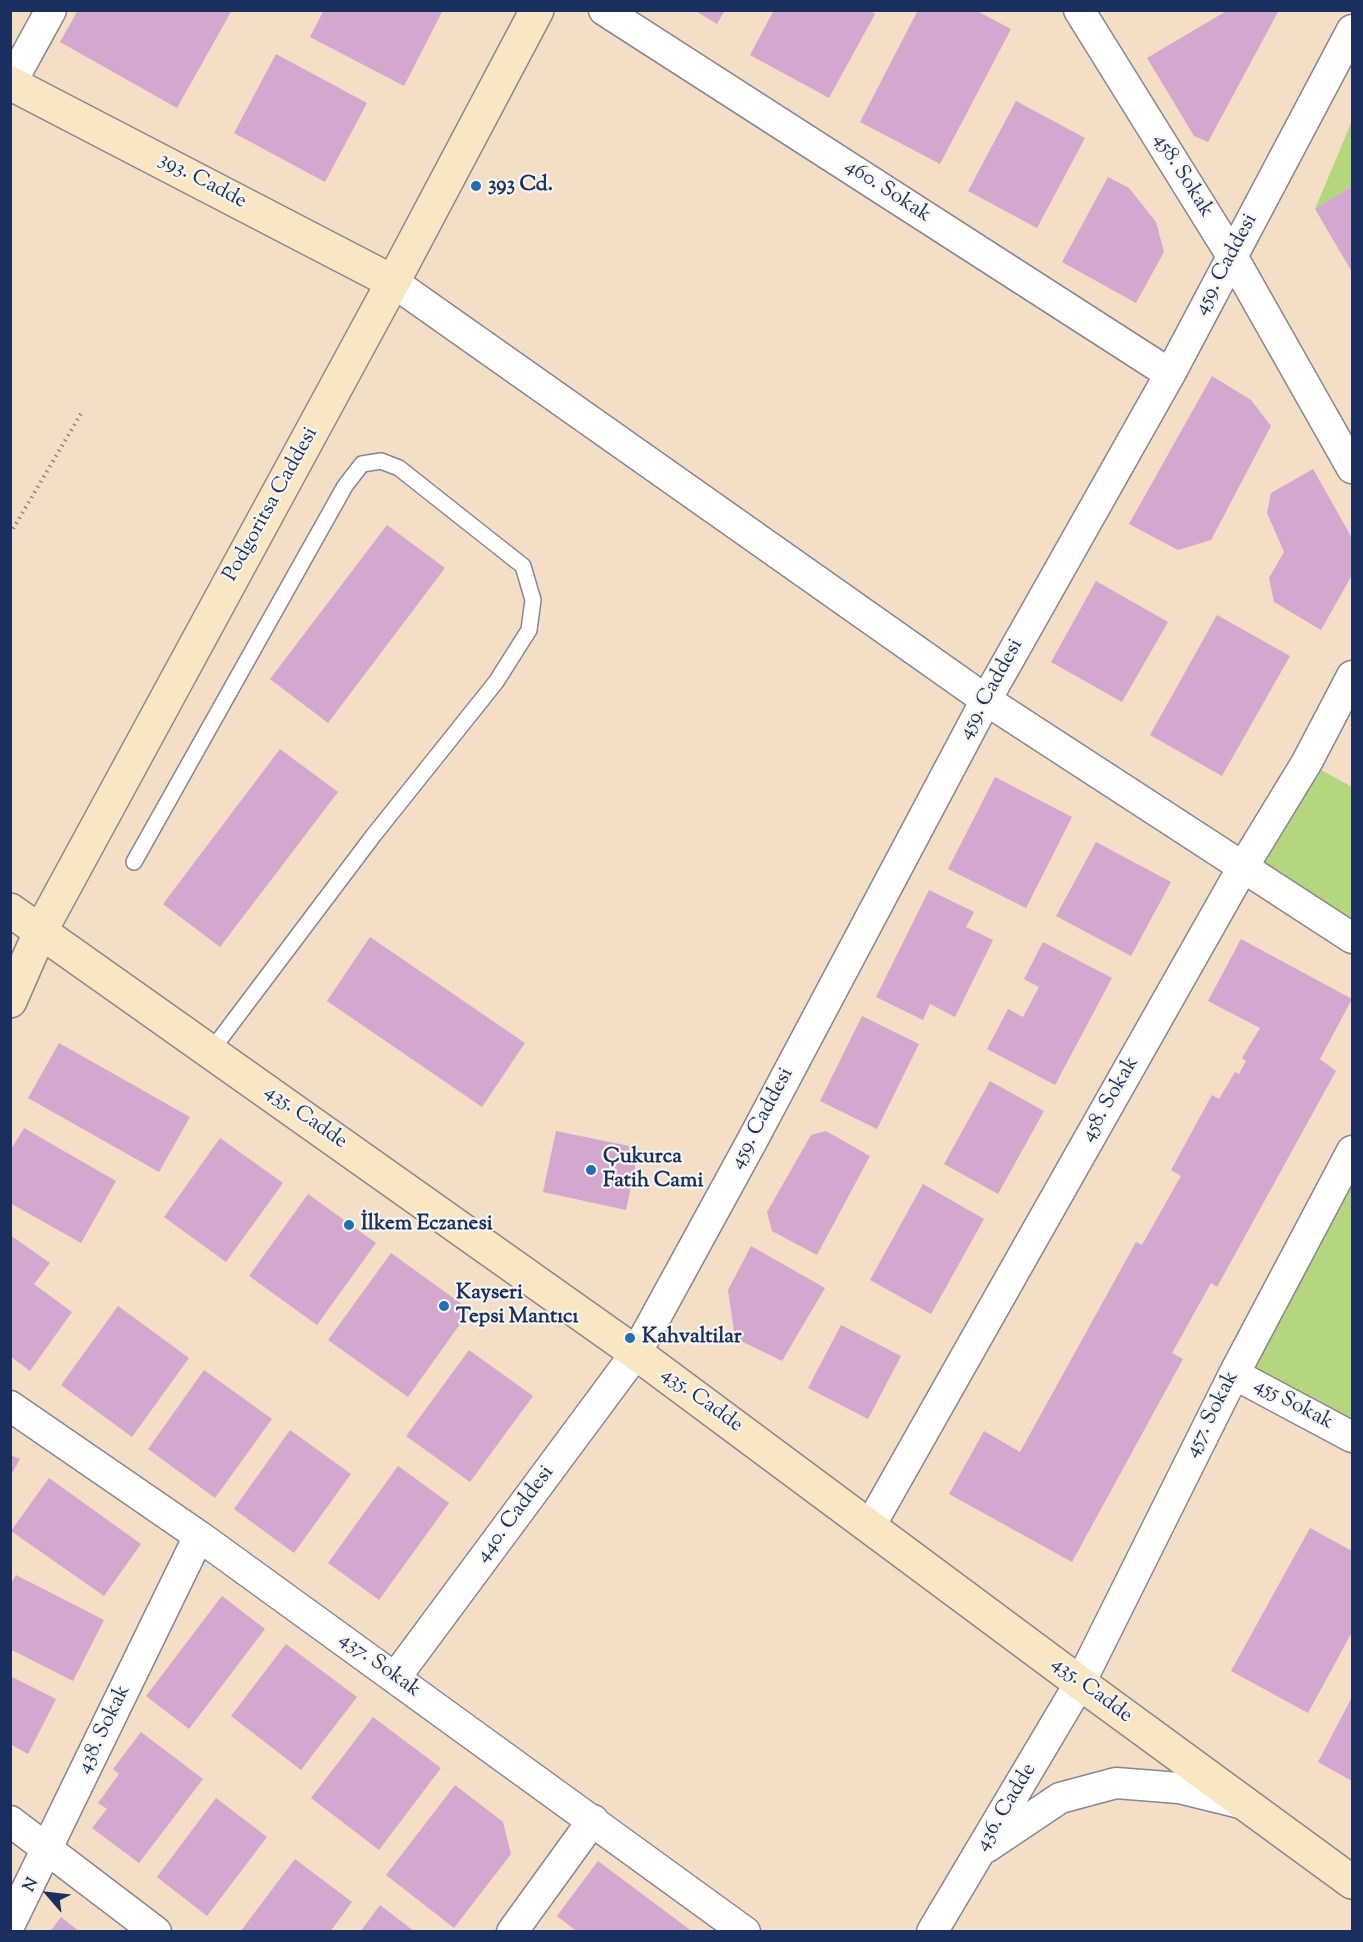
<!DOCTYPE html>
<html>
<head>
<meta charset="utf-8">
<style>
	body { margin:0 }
	#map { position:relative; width:1363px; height:1942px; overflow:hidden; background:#f4dec5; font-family:"Sorts Mill Goudy",serif }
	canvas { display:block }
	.frame { position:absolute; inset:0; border:12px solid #1b2f5e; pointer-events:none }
	.north { position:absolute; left:18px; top:1864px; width:60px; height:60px; -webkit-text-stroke:4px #f6f6f2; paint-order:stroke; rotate:298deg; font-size:16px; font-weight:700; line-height:24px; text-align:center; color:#1b2f5e }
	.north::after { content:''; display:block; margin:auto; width:21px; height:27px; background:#1b2f5e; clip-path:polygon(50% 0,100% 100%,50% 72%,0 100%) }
</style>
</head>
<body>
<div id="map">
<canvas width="1363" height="1942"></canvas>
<div class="frame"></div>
<div class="north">N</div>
</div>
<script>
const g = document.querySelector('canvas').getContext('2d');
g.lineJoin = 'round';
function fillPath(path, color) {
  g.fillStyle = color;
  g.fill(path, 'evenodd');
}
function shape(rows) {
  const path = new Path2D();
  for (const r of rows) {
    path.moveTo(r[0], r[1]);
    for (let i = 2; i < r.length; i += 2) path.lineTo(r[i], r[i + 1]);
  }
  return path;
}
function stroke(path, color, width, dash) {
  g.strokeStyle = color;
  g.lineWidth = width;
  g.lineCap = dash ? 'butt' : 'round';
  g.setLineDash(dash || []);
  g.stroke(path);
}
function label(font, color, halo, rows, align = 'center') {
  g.font = font + ' "Sorts Mill Goudy",serif';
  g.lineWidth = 4.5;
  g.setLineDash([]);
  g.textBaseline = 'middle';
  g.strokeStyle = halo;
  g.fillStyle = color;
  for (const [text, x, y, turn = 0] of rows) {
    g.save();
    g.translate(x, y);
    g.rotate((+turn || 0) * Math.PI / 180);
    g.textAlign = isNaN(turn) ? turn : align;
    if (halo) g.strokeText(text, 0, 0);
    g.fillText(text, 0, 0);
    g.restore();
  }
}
fillPath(shape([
	[1352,121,1352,186,1315,209],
	[1307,762,1352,787,1352,938,1243,867],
	[1352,1151,1352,1437,1234,1374]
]), '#b3d67e');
fillPath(shape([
	[78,10,232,10,177,108,60,42],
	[324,10,443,10,404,86,310,37],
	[694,10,725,10,717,24],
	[774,10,869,10,875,14,829,98,750,55],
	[918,10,975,10,1011,29,940,164,860,122],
	[1228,10,1279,10,1208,142,1194,136,1147,58],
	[276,54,367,103,325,182,234,133],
	[1016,101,1085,138,1037,228,968,191],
	[1108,177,1129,188,1156,222,1164,252,1136,303,1062,262],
	[1352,186,1352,272,1315,209],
	[1212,376,1251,400,1271,426,1211,540,1178,550,1129,524],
	[1313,469,1352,538,1352,575,1321,630,1274,602,1269,578,1284,552,1267,513,1271,493],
	[387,525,445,568,328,723,270,679],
	[1096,581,1168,622,1122,702,1051,662],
	[1217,615,1290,656,1222,776,1150,735],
	[280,749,338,792,220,947,163,904],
	[995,777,1072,817,1026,908,948,869],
	[1096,842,1171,882,1131,956,1056,916],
	[929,890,974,912,966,927,993,940,955,1017,930,1004,923,1020,876,997],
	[370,937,525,1043,482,1107,327,1001],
	[1241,939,1352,999,1320,1059,1336,1071,1217,1287,1211,1283,1172,1353,1183,1359,1072,1562,949,1494,984,1431,1020,1452,1136,1242,1142,1245,1181,1176,1171,1170,1212,1095,1219,1099,1235,1072,1239,1074,1246,1061,1242,1058,1260,1028,1208,1001],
	[1043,942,1112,978,1055,1085,987,1049,1008,1009,1023,1017,1039,987,1024,979],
	[862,1016,919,1044,877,1129,820,1101],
	[59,1043,190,1117,159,1172,28,1098],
	[990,1081,1044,1111,998,1194,944,1164],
	[24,1128,116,1181,81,1243,10,1203,10,1151],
	[556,1131,639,1148,626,1210,543,1192],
	[826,1131,870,1156,817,1255,772,1231,767,1212,811,1135],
	[220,1138,283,1183,226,1262,164,1217],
	[923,1184,984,1219,931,1314,870,1280],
	[308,1194,376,1243,317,1325,249,1276],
	[10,1235,50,1263,34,1284,72,1312,30,1371,10,1356],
	[751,1246,825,1288,782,1361,735,1338,728,1290],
	[391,1253,470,1310,408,1397,328,1340],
	[118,1306,189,1358,132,1437,61,1385],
	[841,1325,901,1356,868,1419,808,1388],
	[469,1350,533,1396,470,1482,406,1436],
	[204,1370,272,1419,215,1498,148,1449],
	[290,1430,351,1474,294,1553,234,1509],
	[10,1455,20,1459,10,1477],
	[398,1466,449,1503,379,1600,328,1563],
	[49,1478,141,1544,104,1596,11,1531],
	[1310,1528,1352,1551,1352,1632,1308,1713,1231,1671],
	[16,1575,104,1620,73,1681,10,1649,10,1585],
	[222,1596,265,1629,189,1729,146,1696],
	[286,1644,357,1697,301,1770,231,1716],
	[10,1676,56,1699,28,1754,10,1744],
	[1352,1697,1352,1781,1318,1762],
	[373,1717,441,1768,379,1850,311,1798],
	[141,1732,203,1779,139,1863,92,1828,107,1809,98,1803,119,1774,113,1769],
	[455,1785,503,1822,511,1854,454,1928,386,1875],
	[216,1798,267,1837,207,1916,157,1877],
	[295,1859,352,1902,330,1932,240,1932],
	[598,1861,693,1932,578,1932,557,1916],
	[380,1905,415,1932,360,1932],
	[61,1917,80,1932,50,1932]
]), '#d3a7ce');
const lane = shape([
	[134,862,345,486,362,464,381,461,399,468,523,566,533,600,529,630,496,682,373,836,211,1051]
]);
const street = shape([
	[604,10,1170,374],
	[1079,10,1232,256,1352,468],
	[11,83,51,10],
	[393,282,986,700,1352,938],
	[1234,1374,1352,1437],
	[10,1406,199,1536,745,1932],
	[870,1526,1243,867,1307,762,1352,676],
	[395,1678,636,1353,752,1141,986,700,1170,374,1352,30],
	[10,1821,156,1932],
	[987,1847,1060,1798,1116,1783,1179,1788,1244,1804],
	[10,1924,199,1536],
	[512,1932,593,1820],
	[932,1932,1080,1683,1234,1374,1352,1151]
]);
const secondary = shape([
	[10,83,393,282],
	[10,910,636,1353,1080,1683,1352,1882],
	[10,1001,41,930,393,282,537,10]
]);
stroke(lane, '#888692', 18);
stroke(street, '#888692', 33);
stroke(secondary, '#888692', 36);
stroke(shape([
	[10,534,82,412]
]), '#888692', 4, [1.5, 4.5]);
stroke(lane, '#fff', 15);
stroke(street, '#fff', 30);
stroke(secondary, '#f9e7c3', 33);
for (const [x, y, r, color] of [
	[476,186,6,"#1f6fb2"],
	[591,1170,6,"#1f6fb2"],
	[349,1225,6,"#1f6fb2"],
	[444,1306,6,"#1f6fb2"],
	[630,1338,6,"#1f6fb2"]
]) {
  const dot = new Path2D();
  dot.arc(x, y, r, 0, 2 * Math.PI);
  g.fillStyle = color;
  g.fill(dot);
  stroke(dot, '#f6f6f2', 2);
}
label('21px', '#1b2f5e', '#f6f6f2', [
	["458. Sokak",1182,176,58],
	["393. Cadde",202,182,28],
	["460. Sokak",887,192,33],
	["459. Caddesi",1227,265,-62],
	["Podgoritsa Caddesi",272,505,-61],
	["459. Caddesi",992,690,-61],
	["458. Sokak",1111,1100,-60],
	["435. Cadde",305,1118,35],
	["459. Caddesi",763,1119,-62],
	["435. Cadde",701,1401,36],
	["455 Sokak",1293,1405,28],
	["457. Sokak",1213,1415,-63],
	["440. Caddesi",516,1515,-53],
	["437. Sokak",379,1666,36],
	["435. Cadde",1091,1691,37],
	["438. Sokak",105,1730,-64],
	["436. Cadde",1007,1808,-59]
]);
label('bold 21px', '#1b2f5e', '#f6f6f2', [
	["393 Cd.",488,186],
	["Çukurca",603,1158],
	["Fatih Cami",603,1182],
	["İlkem Eczanesi",361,1225],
	["Kayseri",456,1294],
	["Tepsi Mantıcı",456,1318],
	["Kahvaltilar",642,1338]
], 'left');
</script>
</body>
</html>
